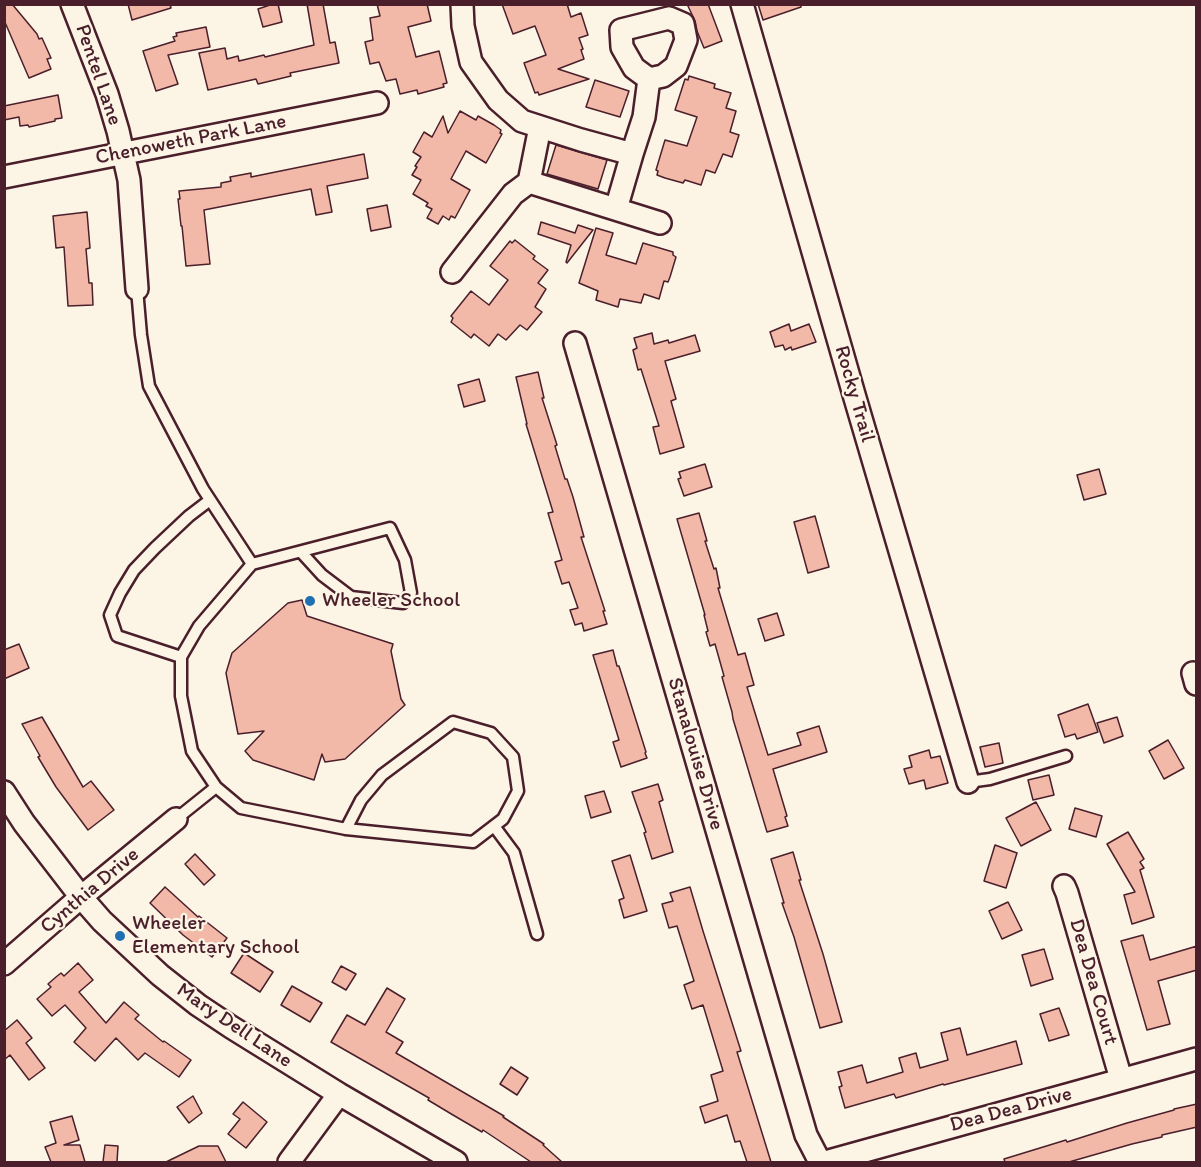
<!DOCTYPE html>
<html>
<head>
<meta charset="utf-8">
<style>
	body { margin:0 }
	#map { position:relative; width:1201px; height:1167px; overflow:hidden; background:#fcf5e5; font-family:Itim,sans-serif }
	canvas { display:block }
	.frame { position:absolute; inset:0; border:6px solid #4a1f2b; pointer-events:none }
</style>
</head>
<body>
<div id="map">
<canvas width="1201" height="1167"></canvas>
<div class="frame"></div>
</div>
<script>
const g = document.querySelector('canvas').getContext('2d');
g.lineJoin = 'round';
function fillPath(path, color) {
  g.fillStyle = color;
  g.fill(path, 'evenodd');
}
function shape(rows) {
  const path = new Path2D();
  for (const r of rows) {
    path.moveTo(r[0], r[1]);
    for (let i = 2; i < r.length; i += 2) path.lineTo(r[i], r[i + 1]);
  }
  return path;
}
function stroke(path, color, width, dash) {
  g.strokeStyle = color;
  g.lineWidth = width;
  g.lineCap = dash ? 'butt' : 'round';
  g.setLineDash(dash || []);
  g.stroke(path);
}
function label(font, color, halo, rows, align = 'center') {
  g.font = font + ' Itim,sans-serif';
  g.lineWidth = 4.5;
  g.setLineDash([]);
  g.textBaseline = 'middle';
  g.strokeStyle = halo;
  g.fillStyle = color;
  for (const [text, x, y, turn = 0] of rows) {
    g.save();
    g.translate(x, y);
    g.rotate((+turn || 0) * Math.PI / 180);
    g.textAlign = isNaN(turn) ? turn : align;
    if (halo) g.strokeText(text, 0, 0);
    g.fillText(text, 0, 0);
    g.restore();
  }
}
const building = shape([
	[4,4,12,4,37,34,39,39,42,38,51,58,47,59,51,69,29,78,4,20,4,4],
	[128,4,170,4,171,8,132,20,128,4],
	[273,4,278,4,282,22,263,27,258,9,273,4],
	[307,4,323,4,330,43,335,42,339,63,290,73,291,76,258,84,256,79,208,90,199,53,225,48,227,59,238,56,239,61,264,55,265,57,314,45,307,4],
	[377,4,427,4,431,21,408,27,416,57,439,51,447,83,443,84,444,87,418,94,417,90,400,94,396,79,386,81,379,62,370,64,365,42,373,40,370,18,380,16,377,4],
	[502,4,567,4,571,17,581,13,588,35,579,38,583,49,581,50,584,59,558,69,589,79,539,95,538,92,535,93,524,63,546,55,535,26,513,34,502,4],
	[687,4,708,4,722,41,704,48,697,31,695,21,687,4],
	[758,4,801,4,801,7,763,20,758,4],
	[206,27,210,47,168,55,178,84,156,91,143,51,175,41,173,37,177,36,176,33,206,27],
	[689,76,715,84,714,88,731,93,726,108,736,111,730,132,739,135,732,157,723,154,715,173,706,170,701,185,685,180,683,183,665,178,657,175,658,171,656,170,665,140,687,146,697,117,675,110,685,79,688,80,689,76],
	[595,80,629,91,620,117,586,107,595,80],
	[58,95,62,118,55,119,55,121,29,127,28,125,20,126,19,117,4,120,4,106,58,95],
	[460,111,476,120,478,116,494,125,501,130,500,133,502,134,486,163,466,151,451,179,470,190,455,218,451,216,449,220,443,216,438,224,427,218,432,209,426,206,428,203,413,194,421,180,412,175,417,167,415,166,421,157,413,152,424,132,432,137,443,116,448,133,460,111],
	[556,145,607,160,598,189,547,174,556,145],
	[364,154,368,178,327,186,332,212,316,215,311,189,204,210,210,264,186,266,182,226,181,226,178,199,180,199,179,191,221,187,221,183,231,181,230,177,251,173,251,177,364,154],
	[387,205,391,227,371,231,367,209,387,205],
	[87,212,90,248,86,249,89,283,92,283,93,305,68,306,64,247,56,248,53,216,87,212],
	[541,222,575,233,578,225,593,230,567,263,566,262,571,245,538,234,541,222],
	[596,228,613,233,606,255,636,264,643,243,673,252,673,255,676,257,670,277,668,282,664,281,659,299,644,294,641,303,620,299,618,307,596,300,598,291,579,283,596,228],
	[515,240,535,256,533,259,548,270,538,283,546,289,535,307,542,312,527,330,520,325,506,340,498,334,489,346,474,334,471,338,451,322,453,318,451,316,471,291,489,305,508,280,490,266,510,241,512,243,515,240],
	[789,324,791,331,809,324,816,342,792,350,791,347,785,350,783,345,775,347,770,332,789,324],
	[652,333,654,344,668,340,669,343,695,335,700,351,665,361,676,399,671,401,684,447,660,454,653,427,659,426,641,369,638,370,633,350,637,348,634,338,652,333],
	[538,372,544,398,542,398,557,445,555,446,565,479,567,479,573,497,584,537,581,537,605,611,603,611,607,624,584,631,582,623,575,625,570,610,578,608,569,582,562,584,555,562,562,560,548,513,553,512,526,424,527,424,516,377,538,372],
	[479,379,485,401,464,407,458,385,479,379],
	[705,464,712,487,684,496,678,479,681,478,679,472,705,464],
	[1099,469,1106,494,1084,500,1077,475,1099,469],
	[699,513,707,541,705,541,714,569,716,568,720,588,718,588,738,655,745,653,754,685,747,687,768,755,801,745,797,733,819,726,827,752,773,769,787,816,785,817,788,826,767,832,733,719,732,712,722,677,724,676,715,644,710,646,706,632,708,631,704,615,705,615,677,519,699,513],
	[815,516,829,567,808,573,794,522,815,516],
	[302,600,307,616,393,644,391,651,401,699,405,705,345,759,325,762,322,754,314,780,253,760,245,751,264,731,238,734,226,673,232,653,288,603,302,600],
	[777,613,784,635,765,641,758,619,777,613],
	[19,644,29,668,4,679,4,650,19,644],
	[613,650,617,666,619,666,646,752,645,753,647,758,621,767,613,742,619,740,593,655,613,650],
	[1088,704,1098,732,1077,739,1075,734,1065,737,1058,715,1088,704],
	[42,717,83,787,91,781,114,810,88,830,56,787,38,757,40,756,22,724,42,717],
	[1117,717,1123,736,1104,743,1097,723,1117,717],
	[1168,740,1184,768,1164,779,1149,751,1168,740],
	[999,743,1003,763,985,767,980,747,999,743],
	[929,750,931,758,940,756,948,783,926,789,924,780,909,784,904,769,912,767,909,756,929,750],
	[1049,775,1054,795,1033,800,1028,780,1049,775],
	[658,784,663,800,659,802,673,852,652,859,644,833,646,832,632,792,658,784],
	[604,791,611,812,591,818,585,796,604,791],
	[1036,802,1051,830,1021,846,1006,818,1036,802],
	[1075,808,1102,816,1096,837,1069,829,1075,808],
	[1128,832,1144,859,1140,862,1144,868,1140,870,1154,917,1132,924,1124,895,1135,892,1107,844,1128,832],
	[995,845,1017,853,1006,888,984,881,995,845],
	[793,852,801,880,799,880,823,954,842,1022,820,1028,794,937,782,903,784,903,771,859,793,852],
	[195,854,215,875,204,885,185,864,195,854],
	[630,855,647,911,624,918,619,900,624,898,612,861,630,855],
	[165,887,198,917,199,916,227,938,212,957,183,935,150,903,165,887],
	[690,887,703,931,741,1051,737,1052,771,1162,747,1162,740,1141,735,1142,727,1115,705,1123,700,1107,718,1101,711,1075,723,1071,703,1005,692,1009,684,985,694,981,677,926,669,928,662,904,673,901,670,893,690,887],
	[1008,902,1022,930,1002,939,989,911,1008,902],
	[1143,935,1150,960,1197,946,1197,970,1158,981,1170,1024,1147,1030,1121,941,1143,935],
	[1044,949,1053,979,1031,986,1022,955,1044,949],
	[244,953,273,972,260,992,231,973,244,953],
	[78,963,93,980,79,992,106,1023,124,1002,139,1015,135,1019,163,1042,164,1041,191,1060,179,1077,145,1053,138,1060,116,1038,95,1061,74,1042,86,1028,65,1005,52,1016,37,999,51,987,48,984,56,977,61,973,64,976,78,963],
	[341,966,356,974,346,990,332,982,341,966],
	[292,986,322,1003,310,1022,281,1005,292,986],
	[387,988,405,999,386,1032,403,1042,396,1053,504,1116,503,1117,544,1144,543,1145,562,1162,531,1162,483,1130,482,1132,453,1115,428,1100,429,1098,331,1042,347,1015,365,1025,387,988],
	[1059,1008,1069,1035,1049,1041,1040,1014,1059,1008],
	[17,1020,32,1038,26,1043,45,1068,29,1080,10,1055,4,1060,4,1031,17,1020],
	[960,1028,967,1055,1016,1041,1022,1064,944,1085,943,1084,896,1098,894,1094,845,1108,839,1087,842,1086,838,1072,862,1065,867,1083,903,1072,899,1058,916,1053,920,1068,948,1060,941,1033,960,1028],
	[511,1067,528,1078,517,1095,500,1084,511,1067],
	[193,1096,202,1113,189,1123,177,1107,193,1096],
	[243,1102,267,1122,246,1148,228,1134,240,1119,233,1114,243,1102],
	[1197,1104,1197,1127,1162,1135,1162,1137,1132,1144,1069,1162,1005,1162,1004,1159,1066,1140,1067,1142,1127,1123,1174,1110,1174,1109,1197,1104],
	[72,1116,79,1140,64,1145,80,1145,85,1162,51,1162,45,1147,56,1143,50,1122,72,1116],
	[105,1145,118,1146,117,1162,103,1162,105,1145],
	[199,1146,218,1146,226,1162,166,1162,199,1146]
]);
fillPath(building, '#f2b9a9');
stroke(building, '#4a1f2b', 1.5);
const service = shape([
	[137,289,141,335,149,386,203,489,252,564],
	[181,657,117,636,110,615,120,593,134,570,155,548,189,516,210,500],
	[968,782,990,779,1066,756],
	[216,787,192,751,181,696,181,657,199,626,252,564,390,528,405,560,411,593,403,603,351,597,322,575,301,552],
	[176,819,216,787,241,808,346,829,473,842,503,819,518,791,513,757,491,733,453,722,382,775,361,800,346,829],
	[494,826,514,853,537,934]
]);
const minor = shape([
	[72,4,107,94,118,131,129,180,137,289],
	[462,4,463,26,471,62,498,100,522,121,581,140,632,154,644,117,649,79],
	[742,4,855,398,968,782],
	[669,18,683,24,686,40,676,66,663,76,649,79,634,68,622,47,621,30,669,18],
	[4,177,377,103],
	[529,182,660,223],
	[616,209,632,154],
	[452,272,513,194,529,182,540,127],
	[575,343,806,1135,820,1162],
	[1193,673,1196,684],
	[4,792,24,823,81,897,102,921,160,975,198,1005,231,1027,339,1094,456,1162],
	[1064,886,1067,893,1121,1079],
	[4,964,81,897,176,819],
	[289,1162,339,1094],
	[825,1162,1196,1059]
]);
stroke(service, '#4a1f2b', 15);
stroke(minor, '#4a1f2b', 26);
stroke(service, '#fcf5e5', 10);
stroke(minor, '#fcf5e5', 21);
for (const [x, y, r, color] of [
	[310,601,6,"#1f6fb2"],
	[120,936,6,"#1f6fb2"]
]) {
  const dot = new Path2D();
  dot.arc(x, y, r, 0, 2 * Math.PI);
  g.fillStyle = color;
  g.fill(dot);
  stroke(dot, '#fcf5e5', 2);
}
label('21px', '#4a1f2b', '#fcf5e5', [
	["Pentel Lane",98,75,71],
	["Chenoweth Park Lane",191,140,-11],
	["Rocky Trail",854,394,74],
	["Stanalouise Drive",695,754,74],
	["Cynthia Drive",90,891,-40],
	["Dea Dea Court",1093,982,74],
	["Mary Dell Lane",234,1026,34],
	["Dea Dea Drive",1011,1110,-15]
]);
label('21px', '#4a1f2b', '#fcf5e5', [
	["Wheeler School",322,601],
	["Wheeler",132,924],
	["Elementary School",132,948]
], 'left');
</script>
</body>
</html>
